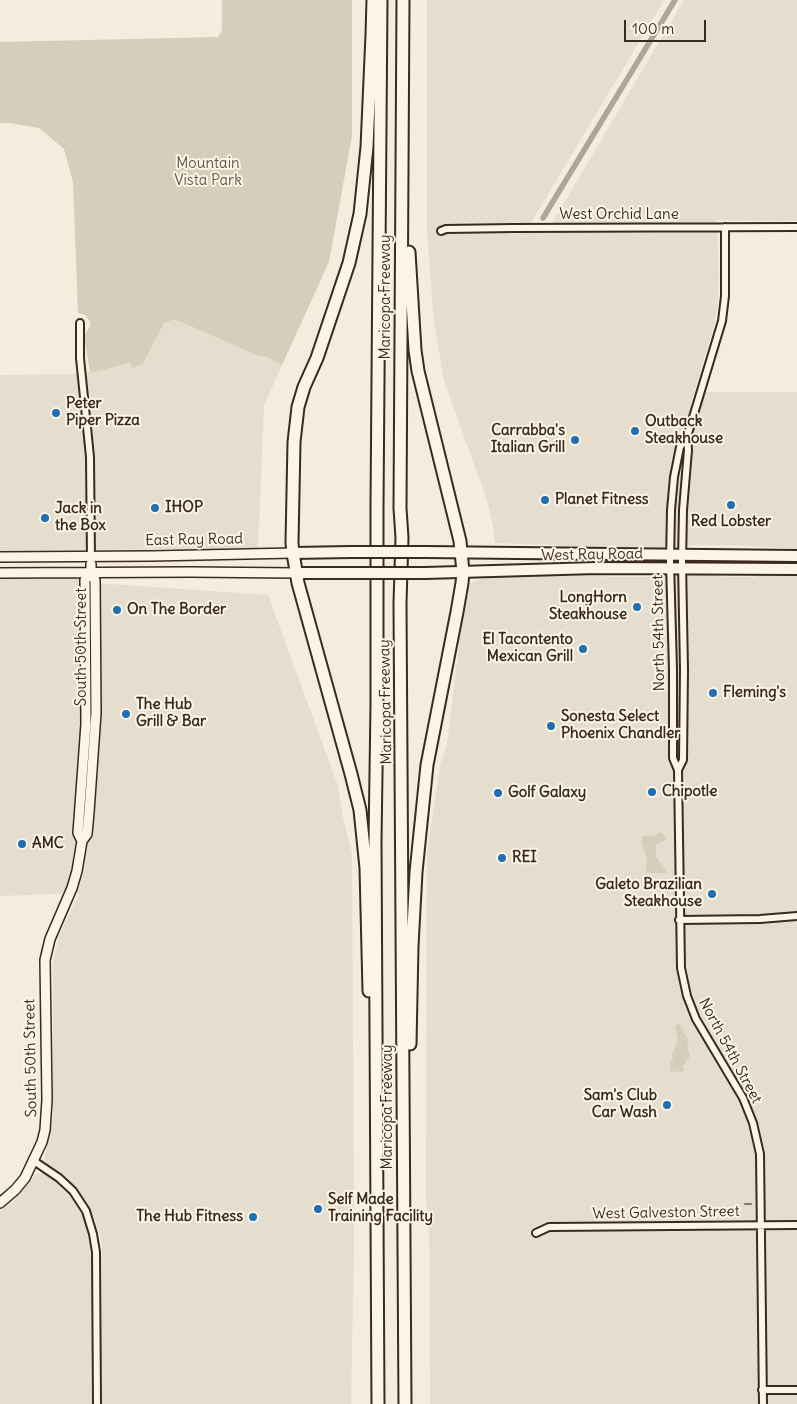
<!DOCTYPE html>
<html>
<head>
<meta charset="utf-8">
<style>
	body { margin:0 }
	#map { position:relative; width:797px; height:1404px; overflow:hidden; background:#f4eddd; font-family:Delius,sans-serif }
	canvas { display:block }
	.scale { position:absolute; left:624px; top:20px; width:82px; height:22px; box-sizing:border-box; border:2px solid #3b2a1e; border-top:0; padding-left:6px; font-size:15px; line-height:18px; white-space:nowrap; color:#3b2a1e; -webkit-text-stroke:4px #fcf5e5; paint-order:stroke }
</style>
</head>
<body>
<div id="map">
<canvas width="797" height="1404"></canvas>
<div class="scale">100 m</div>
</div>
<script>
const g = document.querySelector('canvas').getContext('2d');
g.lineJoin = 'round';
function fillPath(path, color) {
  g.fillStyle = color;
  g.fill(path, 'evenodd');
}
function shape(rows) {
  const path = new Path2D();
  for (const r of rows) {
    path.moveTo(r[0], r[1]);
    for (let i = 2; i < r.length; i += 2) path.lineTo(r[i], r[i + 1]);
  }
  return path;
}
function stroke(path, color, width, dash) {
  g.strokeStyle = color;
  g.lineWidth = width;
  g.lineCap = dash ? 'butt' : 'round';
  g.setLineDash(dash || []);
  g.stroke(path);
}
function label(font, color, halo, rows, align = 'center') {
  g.font = font + ' Delius,sans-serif';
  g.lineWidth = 4;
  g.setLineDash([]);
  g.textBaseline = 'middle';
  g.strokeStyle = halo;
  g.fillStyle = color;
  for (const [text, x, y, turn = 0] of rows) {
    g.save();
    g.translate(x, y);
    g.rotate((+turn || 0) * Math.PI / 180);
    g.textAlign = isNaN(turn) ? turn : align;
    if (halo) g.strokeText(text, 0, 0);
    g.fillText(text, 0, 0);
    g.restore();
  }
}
fillPath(shape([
	[427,0,664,0,528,228,549,228,684,0,797,0,797,221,717,220,719,279,717,310,713,330,690,406,701,406,706,392,797,392,797,549,730,545,695,545,658,549,569,549,556,545,495,543,493,526,487,500,444,381,434,322,427,233],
	[173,320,179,321,256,355,267,357,282,365,264,406,258,548,0,551,0,375,82,374,131,363,132,367,143,364,164,323],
	[771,573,797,574,797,1404,430,1404,429,1226,426,1198,427,853,440,765,447,743,460,637,470,584,480,579,491,577,589,575,610,577,655,577,692,574,728,577,753,577],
	[77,576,80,578,82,582,268,595,338,786,343,818,352,853,354,1242,351,1404,102,1404,102,1245,99,1231,94,1216,77,1189,63,1175,47,1164,44,1158,50,1136,53,1113,53,963,59,936,79,893,0,896,0,577],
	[43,1173,56,1181,69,1195,80,1211,86,1225,91,1252,92,1404,0,1404,0,1212,14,1201,36,1174]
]), '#e5ddce');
fillPath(shape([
	[222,0,352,0,352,136,329,262,282,365,267,357,256,355,179,321,173,320,164,323,143,364,132,368,130,363,90,373,84,336,90,326,90,321,85,315,78,313,73,182,64,149,39,128,10,123,0,123,0,42,218,37,222,31],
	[661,832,667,839,656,845,656,857,664,867,667,873,650,873,646,872,647,859,642,842,643,836,653,836],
	[679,1024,689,1041,687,1046,690,1056,683,1066,684,1071,671,1072,670,1064,673,1059,672,1055,678,1040,675,1026]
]), '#d6cdbd');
stroke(shape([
	[745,1204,751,1204]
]), '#817466', 2);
stroke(shape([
	[543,218,675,0]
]), '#b0a596', 5.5);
const street = shape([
	[725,227,725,296,722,321,687,437,680,447,674,477,671,510,670,562,673,670,673,758,678,770,681,968,687,996,696,1019,743,1098,753,1123,760,1154,763,1404],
	[441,231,446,229,513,228,797,227],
	[80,323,80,358,90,457,91,559],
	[678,770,683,760,684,670,682,562,683,510,688,450,687,437],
	[679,920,760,919,797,916],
	[34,1161,59,1178,73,1191,86,1211,93,1234,96,1252,97,1404],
	[536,1233,549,1227,797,1225],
	[762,1390,797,1390]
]);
const secondary = shape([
	[0,557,152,556,293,553],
	[0,573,190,572,296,573],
	[82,841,78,833,86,724,85,580,91,572],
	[0,1203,15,1190,25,1178,42,1142,45,1130,47,1100,45,960,50,939,72,888,77,871,82,841,87,834,89,812,96,713,95,580,91,572,91,564]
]);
const primary = shape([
	[425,552,797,556],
	[293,553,351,552],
	[296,573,351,573],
	[425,573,596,568,797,569]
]);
const highway = shape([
	[403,0,400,508,402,538,400,603,405,1404],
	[409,252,415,350,418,371,460,541,463,572,462,583,457,612,427,765,416,872,412,946,410,1044],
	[369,991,366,868,360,810,351,774,298,583,293,553,292,543,294,442,298,407,304,387,317,358,349,263,360,214,367,147,372,35,373,0],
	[378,1404,375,841,377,705,377,506,381,0]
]);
stroke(street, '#3b2a1e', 10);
stroke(secondary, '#3b2a1e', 12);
stroke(primary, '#3b2a1e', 14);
stroke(highway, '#3b2a1e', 15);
stroke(street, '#fcf5e5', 6);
stroke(secondary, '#fcf5e5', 9);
stroke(primary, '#fcf5e5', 10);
stroke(highway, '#fcf5e5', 11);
const primaryBridge = shape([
	[351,552,425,552],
	[351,573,425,573]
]);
stroke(primaryBridge, '#3b2a1e', 14, []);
stroke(primaryBridge, '#fcf5e5', 10);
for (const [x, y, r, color] of [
	[56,413,5,"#1f6fb2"],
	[635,431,5,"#1f6fb2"],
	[575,440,5,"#1f6fb2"],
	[545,500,5,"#1f6fb2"],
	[731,505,5,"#1f6fb2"],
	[155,508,5,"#1f6fb2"],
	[45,518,5,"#1f6fb2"],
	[637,607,5,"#1f6fb2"],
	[117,610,5,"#1f6fb2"],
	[583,649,5,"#1f6fb2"],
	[713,693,5,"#1f6fb2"],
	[126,714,5,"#1f6fb2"],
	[551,726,5,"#1f6fb2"],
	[652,792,5,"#1f6fb2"],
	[498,793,5,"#1f6fb2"],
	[22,844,5,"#1f6fb2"],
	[502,858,5,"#1f6fb2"],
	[712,894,5,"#1f6fb2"],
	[667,1105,5,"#1f6fb2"],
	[318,1209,5,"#1f6fb2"],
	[253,1217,5,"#1f6fb2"]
]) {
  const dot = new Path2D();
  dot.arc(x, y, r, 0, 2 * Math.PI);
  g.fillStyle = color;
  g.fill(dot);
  stroke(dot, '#fcf5e5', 2);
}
label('15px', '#625346', '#fcf5e5', [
	["Mountain",208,164],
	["Vista Park",208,181]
]);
label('15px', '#3b2a1e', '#fcf5e5', [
	["West Orchid Lane",619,215],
	["Maricopa Freeway",386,297,-90],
	["East Ray Road",194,540,-1],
	["West Ray Road",592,555,-1],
	["North 54th Street",659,633,-91],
	["South 50th Street",82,647,-90],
	["Maricopa Freeway",386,702,-91],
	["North 54th Street",730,1051,62],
	["South 50th Street",31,1058,-91],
	["Maricopa Freeway",388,1107,-90],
	["West Galveston Street",666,1213,-1]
]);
label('bold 15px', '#3b2a1e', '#fcf5e5', [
	["Peter",66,404],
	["Piper Pizza",66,421],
	["Outback",645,422],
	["Steakhouse",645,439],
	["Carrabba's",565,431,"right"],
	["Italian Grill",565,448,"right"],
	["Planet Fitness",555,500],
	["IHOP",165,508],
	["Jack in",55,509],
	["the Box",55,526],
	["Red Lobster",731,522,"center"],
	["LongHorn",627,598,"right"],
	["Steakhouse",627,615,"right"],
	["On The Border",127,610],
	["El Tacontento",573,640,"right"],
	["Mexican Grill",573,657,"right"],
	["Fleming's",723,693],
	["The Hub",136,705],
	["Grill & Bar",136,722],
	["Sonesta Select",561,717],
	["Phoenix Chandler",561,734],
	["Chipotle",662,792],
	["Golf Galaxy",508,793],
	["AMC",32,844],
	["REI",512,858],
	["Galeto Brazilian",702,885,"right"],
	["Steakhouse",702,902,"right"],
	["Sam's Club",657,1096,"right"],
	["Car Wash",657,1113,"right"],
	["Self Made",328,1200],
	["Training Facility",328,1217],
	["The Hub Fitness",243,1217,"right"]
], 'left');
</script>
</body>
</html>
